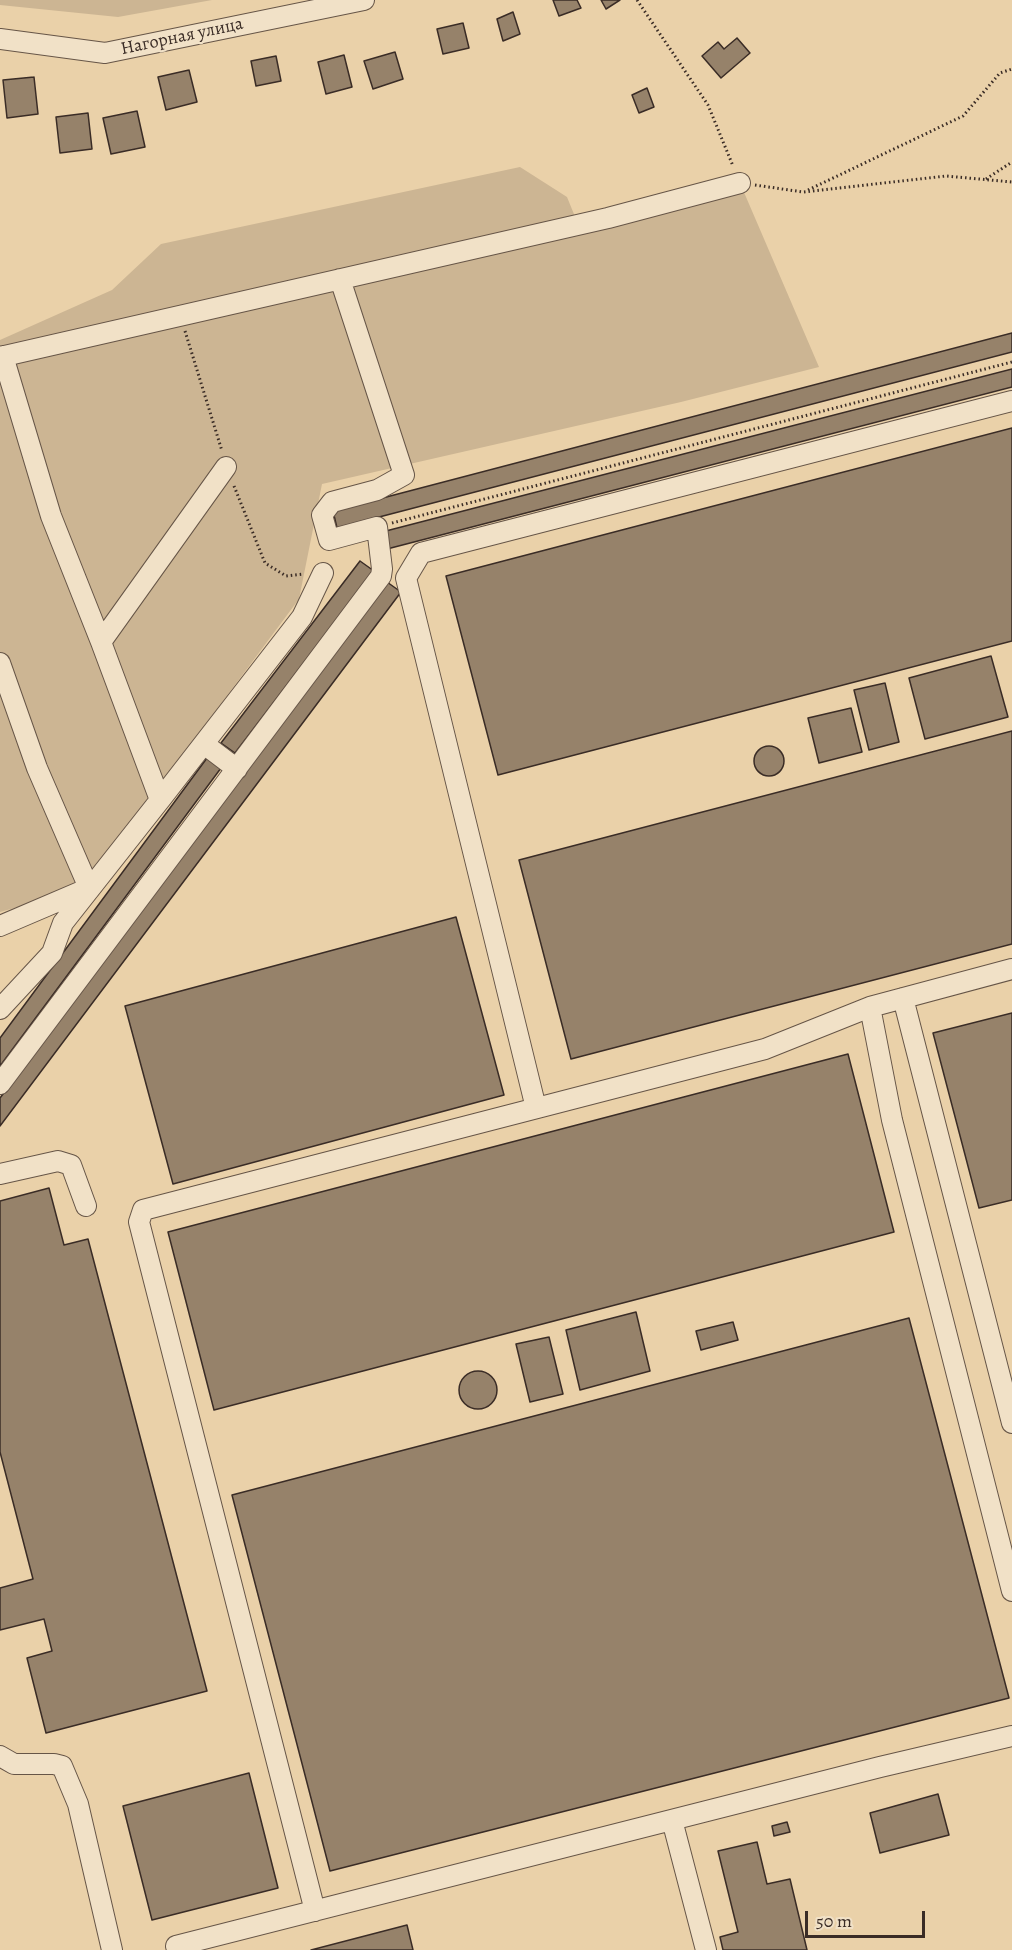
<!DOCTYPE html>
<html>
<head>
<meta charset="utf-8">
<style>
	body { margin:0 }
	#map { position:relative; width:1012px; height:1950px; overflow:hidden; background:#ead1a9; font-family:Alegreya,serif }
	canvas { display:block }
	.scale { position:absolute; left:805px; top:1911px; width:120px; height:27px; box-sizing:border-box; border:3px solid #3a2c26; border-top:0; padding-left:8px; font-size:18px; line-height:21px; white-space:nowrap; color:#3a2c26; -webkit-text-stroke:4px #f1e1c7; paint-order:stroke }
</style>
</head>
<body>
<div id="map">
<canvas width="1012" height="1950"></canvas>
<div class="scale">50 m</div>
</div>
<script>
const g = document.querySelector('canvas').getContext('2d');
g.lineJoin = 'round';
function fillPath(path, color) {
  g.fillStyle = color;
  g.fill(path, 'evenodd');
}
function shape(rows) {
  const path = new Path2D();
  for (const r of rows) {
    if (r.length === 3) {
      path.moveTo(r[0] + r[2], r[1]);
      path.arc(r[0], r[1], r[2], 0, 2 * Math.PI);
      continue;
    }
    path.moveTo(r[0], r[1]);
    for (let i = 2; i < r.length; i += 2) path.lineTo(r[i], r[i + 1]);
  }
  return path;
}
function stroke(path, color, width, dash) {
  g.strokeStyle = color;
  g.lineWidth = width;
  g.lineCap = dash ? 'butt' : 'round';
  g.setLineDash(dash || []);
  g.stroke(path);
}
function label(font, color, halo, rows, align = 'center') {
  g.font = font + ' Alegreya,serif';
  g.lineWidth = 4.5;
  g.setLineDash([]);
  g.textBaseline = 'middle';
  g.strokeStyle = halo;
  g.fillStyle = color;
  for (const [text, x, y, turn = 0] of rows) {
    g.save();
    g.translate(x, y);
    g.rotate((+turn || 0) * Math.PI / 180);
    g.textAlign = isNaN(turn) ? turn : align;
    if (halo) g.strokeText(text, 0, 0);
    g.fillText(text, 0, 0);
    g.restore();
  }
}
fillPath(shape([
	[0,0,212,0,118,17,0,5],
	[520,167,567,197,578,224,740,183,819,367,681,402,322,484,299,599,83,889,0,912,0,340,112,290,161,244]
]), '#ccb593');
const building = shape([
	[553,0,577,0,581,8,559,16,553,0],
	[601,0,620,0,606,9,601,0],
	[513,12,520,34,503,41,497,19,513,12],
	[463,23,469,48,443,54,437,29,463,23],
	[737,38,750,53,721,78,702,56,718,42,724,49,737,38],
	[395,52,403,79,373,89,364,61,395,52],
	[344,55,352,87,326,94,318,62,344,55],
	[276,56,281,81,256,86,251,61,276,56],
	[189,70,197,102,166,110,158,77,189,70],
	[34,77,38,114,7,118,3,80,34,77],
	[647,88,654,107,639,113,632,95,647,88],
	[137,111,145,147,111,154,103,118,137,111],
	[88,113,92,149,60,153,56,117,88,113],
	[1012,333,1012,352,337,528,333,511,1012,333],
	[1012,369,1012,387,387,549,382,532,1012,369],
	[1012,428,1012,641,498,775,446,576,1012,428],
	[360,561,374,571,235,753,221,743,360,561],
	[387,582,401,592,0,1126,0,1098,387,582],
	[991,656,1008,717,925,739,909,678,991,656],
	[885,683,899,742,869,750,854,690,885,683],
	[851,708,862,752,819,763,808,718,851,708],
	[1012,731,1012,944,571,1059,519,860,1012,731],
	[769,761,15],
	[207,758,221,768,0,1066,0,1038,207,758],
	[456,917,504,1095,173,1184,125,1006,456,917],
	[1012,1013,1012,1200,979,1208,933,1033,1012,1013],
	[848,1054,894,1232,214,1410,168,1232,848,1054],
	[49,1188,64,1245,88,1239,207,1691,46,1733,27,1658,52,1651,44,1619,0,1630,0,1588,33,1579,0,1452,0,1201,49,1188],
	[636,1312,650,1371,580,1390,566,1330,636,1312],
	[909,1318,1009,1698,330,1871,232,1495,909,1318],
	[733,1322,738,1340,701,1350,696,1331,733,1322],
	[549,1337,563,1394,530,1402,516,1344,549,1337],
	[478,1390,19],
	[249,1773,278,1888,152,1920,123,1806,249,1773],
	[938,1794,949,1835,880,1853,870,1813,938,1794],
	[787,1822,790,1832,774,1836,772,1826,787,1822],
	[757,1842,767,1884,790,1879,807,1950,723,1950,720,1937,738,1932,718,1851,757,1842],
	[407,1925,413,1950,311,1950,407,1925]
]);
fillPath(building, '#96826a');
stroke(building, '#3a2c26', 1.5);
const minor = shape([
	[0,39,105,53,364,0],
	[0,357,608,218,740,183],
	[101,642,226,467],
	[0,663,37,768,89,888,0,926],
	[204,744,237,769],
	[160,800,302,617,323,573],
	[903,998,1012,1423],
	[870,1007,892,1120,1012,1591],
	[0,1009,52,953,63,923,160,800,101,642,51,516,3,356],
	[0,1084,381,576,382,569,377,527,329,540,322,515,332,502,377,490,404,475,340,279],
	[536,1108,406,578,421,553,1012,401],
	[0,1174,58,1161,71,1165,86,1206],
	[0,1756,14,1764,54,1764,62,1766,78,1804,112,1950],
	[672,1820,706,1950],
	[315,1911,139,1222,143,1210,765,1049,870,1007,1012,969],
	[176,1946,880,1767,1012,1736]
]);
stroke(minor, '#665547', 22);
stroke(shape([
	[637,0,708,105,733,166],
	[986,179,1012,162],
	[755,185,803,192,946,176,1012,182],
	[808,190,963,116,1000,73,1012,69],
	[185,331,222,451],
	[234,486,265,563,286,576,303,574],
	[392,523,1012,362]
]), '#3a2c26', 3, [1.5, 3]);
stroke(minor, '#f1e1c7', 20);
label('18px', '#3a2c26', '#f1e1c7', [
	["Нагорная улица",182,37,-12]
]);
</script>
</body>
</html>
